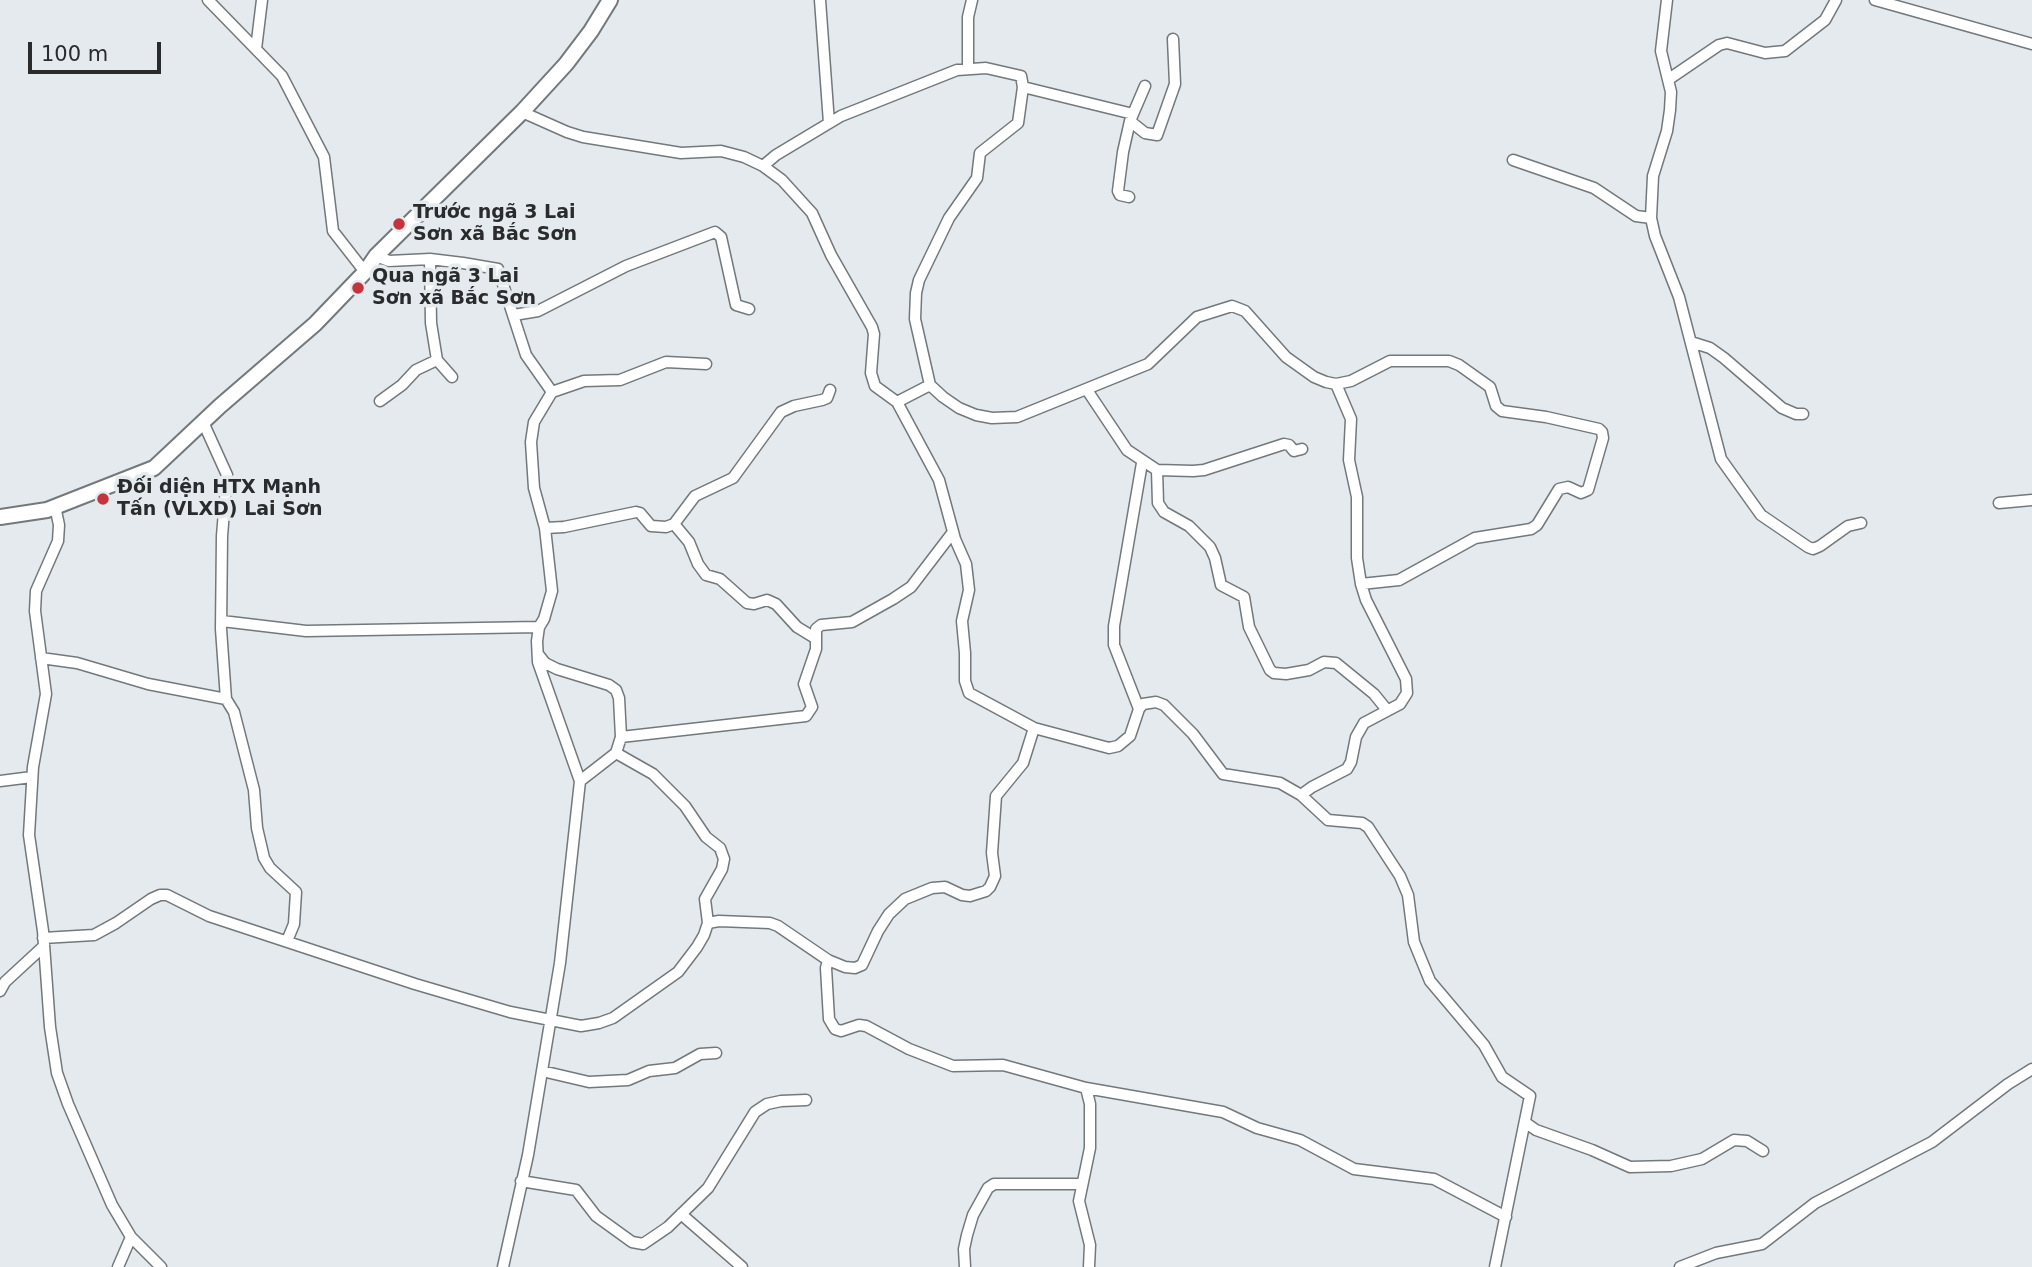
<!DOCTYPE html>
<html>
<head>
<meta charset="utf-8">
<style>
	body { margin:0 }
	#map { position:relative; width:2032px; height:1267px; overflow:hidden; background:#e4eaee; font-family:"DejaVu Sans",sans-serif }
	canvas { display:block }
	.scale { position:absolute; left:28px; top:42px; width:133px; height:32px; box-sizing:border-box; border:4px solid #292b2c; border-top:0; padding-left:9px; font-size:21px; line-height:24px; white-space:nowrap; color:#292b2c; -webkit-text-stroke:5px #e4eaee; paint-order:stroke }
</style>
</head>
<body>
<div id="map">
<canvas width="2032" height="1267"></canvas>
<div class="scale">100 m</div>
</div>
<script>
const g = document.querySelector('canvas').getContext('2d');
g.lineJoin = 'round';
function shape(rows) {
  const path = new Path2D();
  for (const r of rows) {
    path.moveTo(r[0], r[1]);
    for (let i = 2; i < r.length; i += 2) path.lineTo(r[i], r[i + 1]);
  }
  return path;
}
function stroke(path, color, width, dash) {
  g.strokeStyle = color;
  g.lineWidth = width;
  g.lineCap = dash ? 'butt' : 'round';
  g.setLineDash(dash || []);
  g.stroke(path);
}
function label(font, color, halo, rows, align = 'center') {
  g.font = font + ' "DejaVu Sans",sans-serif';
  g.lineWidth = 7;
  g.setLineDash([]);
  g.textBaseline = 'middle';
  g.strokeStyle = halo;
  g.fillStyle = color;
  for (const [text, x, y, turn = 0] of rows) {
    g.save();
    g.translate(x, y);
    g.rotate((+turn || 0) * Math.PI / 180);
    g.textAlign = isNaN(turn) ? turn : align;
    if (halo) g.strokeText(text, 0, 0);
    g.fillText(text, 0, 0);
    g.restore();
  }
}
const street = shape([
	[208,0,282,76,324,157,333,231,365,272],
	[820,0,829,123],
	[1667,0,1661,51,1671,92,1670,110,1667,131,1653,176,1651,218,1655,236,1679,297,1721,459,1761,515,1808,547,1813,549,1820,546,1848,526,1861,523],
	[1875,0,2032,44],
	[256,49,262,0],
	[968,68,968,17,972,0],
	[1669,79,1719,45,1727,43,1765,53,1785,51,1825,20,1836,0],
	[1023,87,1133,114],
	[522,112,567,132,583,137,681,153,721,151,744,157,763,166,776,155,841,116,957,70,986,68,1021,76,1023,87,1018,123,980,153,977,178,949,218,919,280,916,293,915,319,930,385,943,397,959,408,976,415,992,418,1017,417,1148,364,1197,317,1232,306,1245,311,1286,357,1314,377,1326,382,1336,384,1351,381,1390,361,1449,361,1459,365,1490,387,1496,406,1502,411,1546,417,1599,429,1602,432,1603,438,1588,490,1581,493,1568,487,1559,489,1537,525,1531,529,1475,538,1399,580,1361,584],
	[1130,121,1145,133,1157,135,1175,84,1173,39],
	[1513,160,1594,188,1636,216,1651,218],
	[763,166,782,180,812,213,831,255,872,327,874,334,871,373,875,386,897,402,939,480,955,539,966,564,969,590,962,621,965,653,965,681,969,693,1034,728,1109,748,1118,746,1130,736,1139,709,1143,704,1156,702,1164,705,1193,734,1223,774,1280,783,1301,795,1328,820,1362,823,1368,827,1400,876,1408,895,1414,942,1430,981,1484,1045,1502,1077,1530,1096,1495,1267],
	[1129,197,1120,195,1118,191,1123,152,1130,121,1145,86],
	[376,256,389,261,430,259,463,263,498,269,526,355,552,392,534,422,531,442,534,488,545,528,564,527,636,512,640,513,651,526,666,527,674,524,695,496,733,478,781,412,794,406,822,400,827,398,830,390],
	[430,259,431,323,437,360,452,377],
	[514,315,538,311,626,266,715,232,721,237,736,305,749,309],
	[1691,342,1710,348,1724,358,1782,408,1796,414,1803,414],
	[1087,390,1127,450,1157,470,1158,503,1164,512,1189,526,1210,547,1215,558,1221,585,1244,597,1249,627,1270,670,1274,673,1286,674,1309,670,1324,662,1336,663,1374,694,1387,710],
	[552,392,584,381,620,380,666,362,706,364],
	[380,401,402,385,416,370,437,360],
	[897,402,930,385],
	[1157,470,1193,471,1204,470,1284,444,1289,445,1294,451,1302,449],
	[1999,503,2032,500],
	[55,506,59,525,58,541,36,591,35,611,46,694,33,767,29,835,43,931,50,1027,57,1073,68,1104,112,1205,131,1237,161,1267],
	[674,524,689,542,698,564,706,575,720,579,747,603,754,604,767,600,776,604,797,627,815,638],
	[222,621,306,631,539,627],
	[538,654,545,663,557,669,609,685,616,690,619,698,621,737,616,753,580,781],
	[41,658,77,663,148,684,226,699,221,629,222,536,227,475,203,422],
	[226,699,234,712,254,790,257,828,264,858,270,868,296,892,294,924,287,941],
	[1139,709,1114,645,1114,626,1142,463],
	[621,737,806,716,812,707,804,684,816,649,816,629,821,625,852,622,893,599,911,587,953,532],
	[0,781,32,777],
	[1301,795,1312,787,1347,769,1351,762,1356,737,1364,723,1400,704,1407,693,1406,679,1366,600,1361,584,1357,558,1357,497,1349,460,1351,419,1336,384],
	[708,923,719,921,770,923,778,926,828,960,826,968,829,1019,835,1029,841,1031,859,1025,866,1026,909,1049,953,1066,1003,1065,1086,1088,1223,1112,1257,1128,1300,1140,1354,1169,1434,1179,1506,1217],
	[43,938,94,935,116,923,151,899,160,895,167,895,209,916,415,984,510,1012,581,1026,599,1023,613,1018,678,972,697,947,704,935,708,923,705,899,722,869,724,859,720,848,706,837,685,806,653,774,616,753],
	[828,960,845,967,855,968,862,965,878,931,889,914,905,899,932,888,945,887,962,895,970,896,986,891,990,887,995,876,992,853,996,796,1023,763,1034,728],
	[0,991,5,982,44,946],
	[542,1071,589,1082,628,1080,649,1071,675,1068,700,1054,716,1053],
	[1086,1088,1090,1104,1090,1148,1079,1201,1090,1245,1089,1267],
	[1526,1123,1536,1130,1592,1150,1630,1167,1671,1166,1702,1159,1734,1140,1747,1141,1763,1151],
	[521,1181,576,1190,596,1216,632,1242,643,1244,668,1227,708,1188,755,1112,767,1104,781,1101,806,1100],
	[681,1214,742,1267],
	[118,1267,131,1237],
	[503,1267,528,1155,560,963,580,781,538,662,537,641,539,627,544,619,552,591,545,528],
	[965,1267,964,1249,967,1235,973,1215,988,1188,994,1184,1082,1184],
	[1680,1267,1716,1253,1762,1244,1815,1203,1932,1142,2008,1084,2032,1069]
]);
const secondary = shape([
	[0,517,47,510,154,468,220,406,315,324,365,272,376,256,522,112,566,64,591,31,610,0]
]);
stroke(street, '#73787b', 13);
stroke(secondary, '#73787b', 18);
stroke(street, '#fff', 10);
stroke(secondary, '#fff', 14);
for (const [x, y, r, color] of [
	[399,224,7,"#c4343c"],
	[358,288,7,"#c4343c"],
	[103,499,7,"#c4343c"]
]) {
  const dot = new Path2D();
  dot.arc(x, y, r, 0, 2 * Math.PI);
  g.fillStyle = color;
  g.fill(dot);
  stroke(dot, '#e4eaee', 2.5);
}
label('bold 19px', '#292b2c', '#e4eaee', [
	["Trước ngã 3 Lai",413,213],
	["Sơn xã Bắc Sơn",413,235],
	["Qua ngã 3 Lai",372,277],
	["Sơn xã Bắc Sơn",372,299],
	["Đối diện HTX Mạnh",117,488],
	["Tấn (VLXD) Lai Sơn",117,510]
], 'left');
</script>
</body>
</html>
